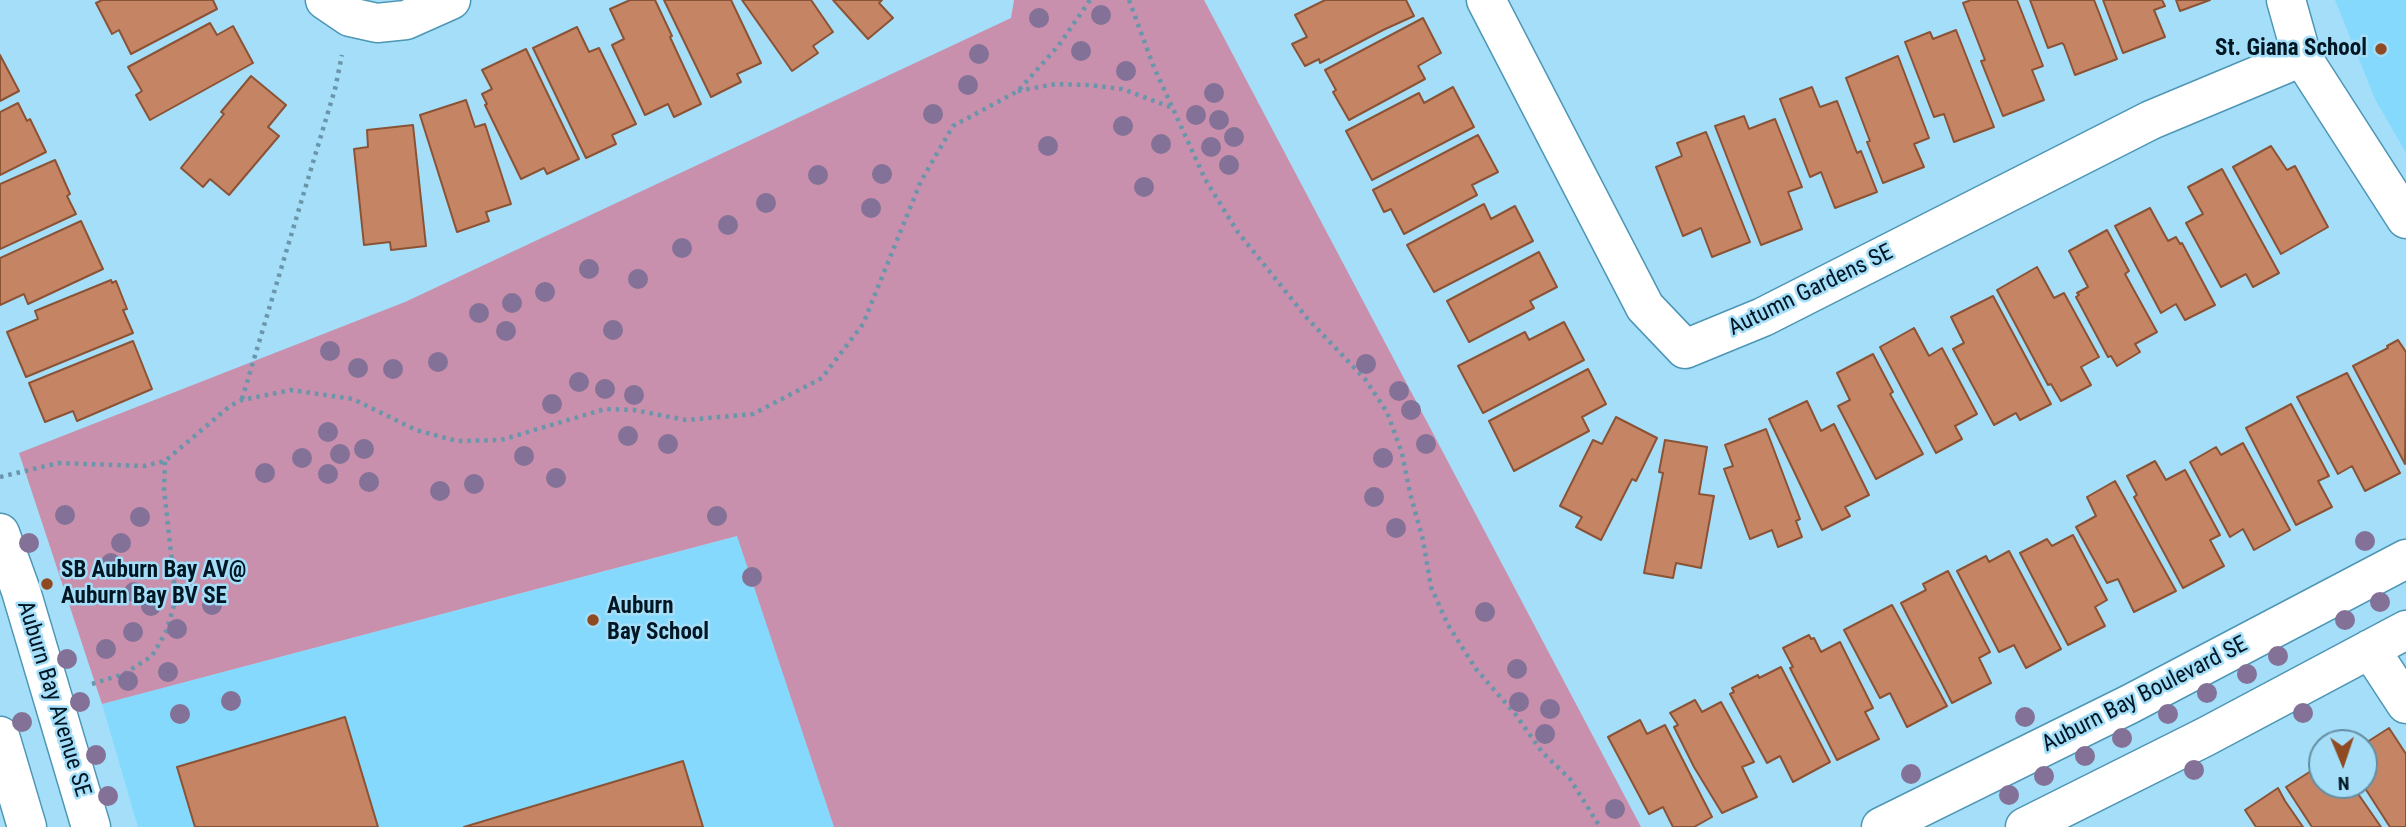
<!DOCTYPE html>
<html>
<head>
<meta charset="utf-8">
<style>
	body { margin:0 }
	#map { position:relative; width:2406px; height:827px; overflow:hidden; background:#a5def8; font-family:"Roboto Condensed",sans-serif }
	canvas { display:block }
	.north { position:absolute; left:2308px; top:729px; width:70px; height:70px; box-sizing:border-box; background:#a5def8; border:2px solid #638ea3; border-radius:50%; rotate:178deg; font-size:19px; font-weight:700; line-height:28px; text-align:center; color:#001723 }
	.north::after { content:''; display:block; margin:auto; width:24px; height:32px; background:#904a22; clip-path:polygon(50% 0,100% 100%,50% 72%,0 100%) }
</style>
</head>
<body>
<div id="map">
<canvas width="2406" height="827"></canvas>
<div class="north">N</div>
</div>
<script>
const g = document.querySelector('canvas').getContext('2d');
g.lineJoin = 'round';
function fillPath(path, color) {
  g.fillStyle = color;
  g.fill(path, 'evenodd');
}
function shape(rows) {
  const path = new Path2D();
  for (const r of rows) {
    path.moveTo(r[0], r[1]);
    for (let i = 2; i < r.length; i += 2) path.lineTo(r[i], r[i + 1]);
  }
  return path;
}
function stroke(path, color, width, dash) {
  g.strokeStyle = color;
  g.lineWidth = width;
  g.lineCap = dash ? 'butt' : 'round';
  g.setLineDash(dash || []);
  g.stroke(path);
}
function label(font, color, halo, rows, align = 'center') {
  g.font = font + ' "Roboto Condensed",sans-serif';
  g.lineWidth = 5;
  g.setLineDash([]);
  g.textBaseline = 'middle';
  g.strokeStyle = halo;
  g.fillStyle = color;
  for (const [text, x, y, turn = 0] of rows) {
    g.save();
    g.translate(x, y);
    g.rotate((+turn || 0) * Math.PI / 180);
    g.textAlign = isNaN(turn) ? turn : align;
    if (halo) g.strokeText(text, 0, 0);
    g.fillText(text, 0, 0);
    g.restore();
  }
}
fillPath(shape([
	[2335,0,2406,0,2406,153,2375,99],
	[738,536,834,827,138,827,102,704]
]), '#85d9fd');
fillPath(shape([
	[1014,0,1204,0,1641,827,834,827,737,536,102,704,19,453,405,302,1011,18]
]), '#c890ac');
const building = shape([
	[102,0,213,0,217,9,131,54,119,30,112,34,96,3,102,0],
	[630,0,655,0,672,36,670,37,701,104,674,117,668,104,645,115,612,45,624,39,610,9,630,0],
	[664,0,731,0,761,63,737,74,741,82,711,97,664,0],
	[742,0,811,0,833,32,813,46,818,53,792,71,742,0],
	[833,0,882,0,879,3,893,18,868,39,833,0],
	[1325,0,1406,0,1414,16,1383,30,1320,63,1319,59,1305,66,1292,44,1307,37,1295,15,1325,0],
	[1971,0,2017,0,2043,66,2032,70,2044,100,2003,116,1981,61,1985,60,1963,3,1971,0],
	[2030,0,2094,0,2117,59,2075,75,2064,45,2062,43,2048,48,2030,0],
	[2103,0,2162,0,2165,6,2154,10,2165,37,2123,53,2103,0],
	[2176,0,2210,0,2180,11,2176,0],
	[1423,18,1441,53,1418,66,1425,79,1349,120,1333,92,1336,90,1325,70,1423,18],
	[210,23,217,35,233,26,253,63,150,120,136,95,142,91,128,67,210,23],
	[577,27,589,52,599,48,636,124,612,135,616,144,586,158,533,48,577,27],
	[1956,30,1994,127,1954,142,1944,114,1934,117,1905,42,1930,32,1933,39,1956,30],
	[526,49,579,159,547,174,544,168,521,179,485,105,487,104,482,94,492,89,482,70,526,49],
	[0,55,19,91,0,101,0,55],
	[1898,56,1929,138,1914,144,1924,167,1883,183,1867,142,1870,141,1846,78,1898,56],
	[251,76,286,105,268,127,279,136,229,195,210,179,203,187,181,168,224,114,221,112,251,76],
	[1453,87,1474,127,1372,180,1346,131,1419,93,1424,103,1453,87],
	[1812,87,1820,107,1837,101,1857,153,1861,151,1877,192,1835,208,1821,172,1810,177,1780,99,1812,87],
	[466,100,475,127,485,124,511,204,486,212,489,221,457,232,420,115,466,100],
	[18,103,27,121,30,119,46,152,0,175,0,112,18,103],
	[1744,116,1749,129,1775,119,1802,187,1788,192,1802,229,1761,245,1715,126,1744,116],
	[413,125,426,246,391,250,390,242,364,245,354,149,368,147,367,130,413,125],
	[1706,132,1750,242,1712,257,1701,228,1683,236,1656,167,1682,156,1677,143,1706,132],
	[1478,135,1498,172,1472,185,1477,195,1404,234,1391,209,1384,212,1373,190,1478,135],
	[2271,146,2287,170,2295,166,2328,227,2281,254,2233,167,2271,146],
	[55,160,70,194,67,196,76,214,0,249,0,184,55,160],
	[2222,169,2279,273,2253,287,2246,274,2221,287,2186,223,2203,214,2188,187,2222,169],
	[1484,204,1491,219,1515,206,1533,241,1434,292,1407,245,1484,204],
	[2150,208,2168,241,2176,237,2180,244,2182,243,2215,305,2185,320,2176,304,2161,313,2115,226,2150,208],
	[81,221,103,269,28,304,24,294,0,305,0,258,81,221],
	[2107,230,2129,271,2125,274,2157,332,2135,344,2140,352,2117,366,2111,356,2108,357,2076,297,2079,295,2077,293,2088,287,2069,251,2107,230],
	[1539,252,1557,287,1530,301,1534,308,1469,342,1447,301,1539,252],
	[2037,267,2054,298,2064,293,2099,357,2081,367,2091,385,2061,401,2051,384,2048,385,1997,290,2037,267],
	[111,280,112,283,116,281,127,309,123,310,133,333,26,377,7,332,38,319,35,311,111,280],
	[1993,296,2051,404,2020,420,2016,413,1994,425,1953,349,1964,343,1951,317,1993,296],
	[1564,322,1584,360,1483,413,1458,366,1525,332,1529,340,1564,322],
	[1914,328,1929,356,1942,348,1977,414,1955,426,1962,439,1936,453,1880,347,1914,328],
	[2398,340,2406,352,2405,464,2353,366,2388,348,2387,346,2398,340],
	[133,341,152,389,77,421,73,411,45,422,29,383,133,341],
	[1873,354,1893,392,1890,394,1923,454,1876,479,1838,406,1850,400,1837,373,1873,354],
	[1588,369,1606,404,1582,417,1589,431,1514,471,1489,421,1588,369],
	[2347,373,2400,473,2365,491,2352,466,2338,474,2297,397,2347,373],
	[1807,401,1821,431,1834,424,1869,495,1845,507,1850,516,1822,530,1769,419,1807,401],
	[2291,404,2329,476,2318,481,2332,507,2296,525,2246,428,2291,404],
	[1616,417,1657,438,1636,481,1632,479,1601,540,1576,527,1582,517,1560,506,1593,440,1602,444,1616,417],
	[1766,429,1800,519,1796,521,1802,537,1778,547,1772,530,1750,539,1724,469,1733,466,1725,445,1766,429],
	[1665,440,1707,447,1699,494,1714,496,1701,568,1676,563,1673,578,1644,573,1663,473,1659,472,1665,440],
	[2243,443,2290,530,2254,550,2243,529,2230,537,2190,462,2216,447,2221,455,2243,443],
	[2155,461,2166,480,2185,470,2220,535,2210,540,2224,566,2183,588,2134,497,2137,495,2127,476,2155,461],
	[2115,481,2176,591,2134,612,2118,579,2107,583,2076,527,2096,516,2087,497,2115,481],
	[2073,535,2107,600,2095,607,2105,626,2068,645,2020,553,2047,539,2052,546,2073,535],
	[2009,551,2061,649,2026,668,2014,645,1999,652,1957,571,1986,556,1989,562,2009,551],
	[1948,571,1990,652,1979,658,1991,683,1952,703,1901,603,1926,590,1923,584,1948,571],
	[1892,605,1947,706,1907,727,1890,693,1880,698,1844,630,1892,605],
	[1809,635,1811,639,1814,638,1821,652,1840,642,1873,708,1865,712,1879,739,1837,760,1790,668,1793,667,1783,648,1809,635],
	[1781,667,1830,762,1793,782,1780,756,1767,763,1730,694,1734,692,1732,688,1758,675,1759,678,1781,667],
	[1695,700,1702,712,1721,702,1754,762,1742,767,1757,797,1722,813,1694,767,1674,727,1678,725,1670,713,1695,700],
	[345,717,378,827,195,827,177,767,345,717],
	[1640,720,1647,734,1665,725,1712,817,1694,827,1673,827,1663,807,1649,814,1608,737,1640,720],
	[2389,728,2406,754,2406,827,2390,827,2363,785,2366,770,2364,744,2389,728],
	[683,761,703,827,464,827,683,761],
	[2322,764,2322,785,2336,785,2339,789,2344,785,2352,785,2381,827,2312,827,2286,787,2322,764],
	[2278,788,2285,801,2303,827,2256,827,2245,810,2278,788]
]);
fillPath(building, '#c58564');
stroke(building, '#8b5336', 2);
const minor = shape([
	[325,0,350,17,377,23,406,20,451,0],
	[1486,0,1645,307,1685,349,1763,317,2151,120,2302,57],
	[2286,0,2302,57,2406,219],
	[0,533,21,591,91,827],
	[2370,649,2406,704],
	[0,736,27,827],
	[1881,827,2130,704,2406,559],
	[2025,827,2205,737,2406,630]
]);
stroke(minor, '#4d96b5', 41);
stroke(shape([
	[1129,0,1153,65,1205,179,1237,231,1307,318,1365,379,1387,412,1402,453,1410,493,1423,540,1431,587,1448,625,1476,669,1516,715,1542,752,1570,779,1600,827],
	[1018,91,1055,84,1089,85,1122,89,1173,108],
	[242,399,335,89,342,55],
	[0,477,58,463,144,466,165,461,230,406,242,400,291,390,353,399,416,430,457,441,501,440,605,409,634,410,686,420,753,414,822,378,863,324,921,181,953,126,1018,91,1059,45,1090,0],
	[92,684,124,674,152,656,166,632,176,599,164,489,165,461]
]), '#6996ab', 4.5, [3.5, 5]);
stroke(minor, '#fff', 38);
g.fillStyle = '#837197';
for (const [x, y] of [
	[1101,15],
	[1039,18],
	[1081,51],
	[979,54],
	[1126,71],
	[968,85],
	[1214,93],
	[933,114],
	[1196,115],
	[1219,120],
	[1123,126],
	[1234,137],
	[1161,144],
	[1048,146],
	[1211,147],
	[1229,165],
	[882,174],
	[818,175],
	[1144,187],
	[766,203],
	[871,208],
	[728,225],
	[682,248],
	[589,269],
	[638,279],
	[545,292],
	[512,303],
	[479,313],
	[613,330],
	[506,331],
	[330,351],
	[438,362],
	[1366,364],
	[358,368],
	[393,369],
	[579,382],
	[605,389],
	[1399,391],
	[634,395],
	[552,404],
	[1411,410],
	[328,432],
	[628,436],
	[668,444],
	[1426,444],
	[364,449],
	[340,454],
	[524,456],
	[302,458],
	[1383,458],
	[265,473],
	[328,474],
	[556,478],
	[369,482],
	[474,484],
	[440,491],
	[1374,497],
	[65,515],
	[717,516],
	[140,517],
	[1396,528],
	[2365,541],
	[29,543],
	[121,543],
	[111,563],
	[752,577],
	[134,592],
	[2380,602],
	[212,605],
	[151,606],
	[1485,612],
	[2345,620],
	[177,629],
	[133,632],
	[106,649],
	[2278,656],
	[67,659],
	[1517,669],
	[168,672],
	[2247,674],
	[128,681],
	[2207,693],
	[231,701],
	[80,702],
	[1519,702],
	[1550,709],
	[2303,713],
	[180,714],
	[2168,714],
	[2025,717],
	[22,722],
	[1545,734],
	[2122,738],
	[96,755],
	[2085,756],
	[2194,770],
	[1911,774],
	[2044,776],
	[2009,795],
	[108,796],
	[1615,809]
]) {
  g.beginPath();
  g.arc(x, y, 10, 0, 2 * Math.PI);
  g.fill();
}
for (const [x, y, r, color] of [
	[2381,49,7,"#904a22"],
	[47,584,7,"#904a22"],
	[593,620,7,"#904a22"]
]) {
  const dot = new Path2D();
  dot.arc(x, y, r, 0, 2 * Math.PI);
  g.fillStyle = color;
  g.fill(dot);
  stroke(dot, '#a5def8', 2.5);
}
label('bold 23px', '#001723', '#a5def8', [
	["St. Giana School",2367,49,"right"],
	["SB Auburn Bay AV@",61,571],
	["Auburn Bay BV SE",61,597],
	["Auburn",607,607],
	["Bay School",607,633]
], 'left');
label('23px', '#001723', '#a5def8', [
	["Autumn Gardens SE",1811,291,-26],
	["Auburn Bay Boulevard SE",2145,695,-27],
	["Auburn Bay Avenue SE",53,699,73]
]);
</script>
</body>
</html>
